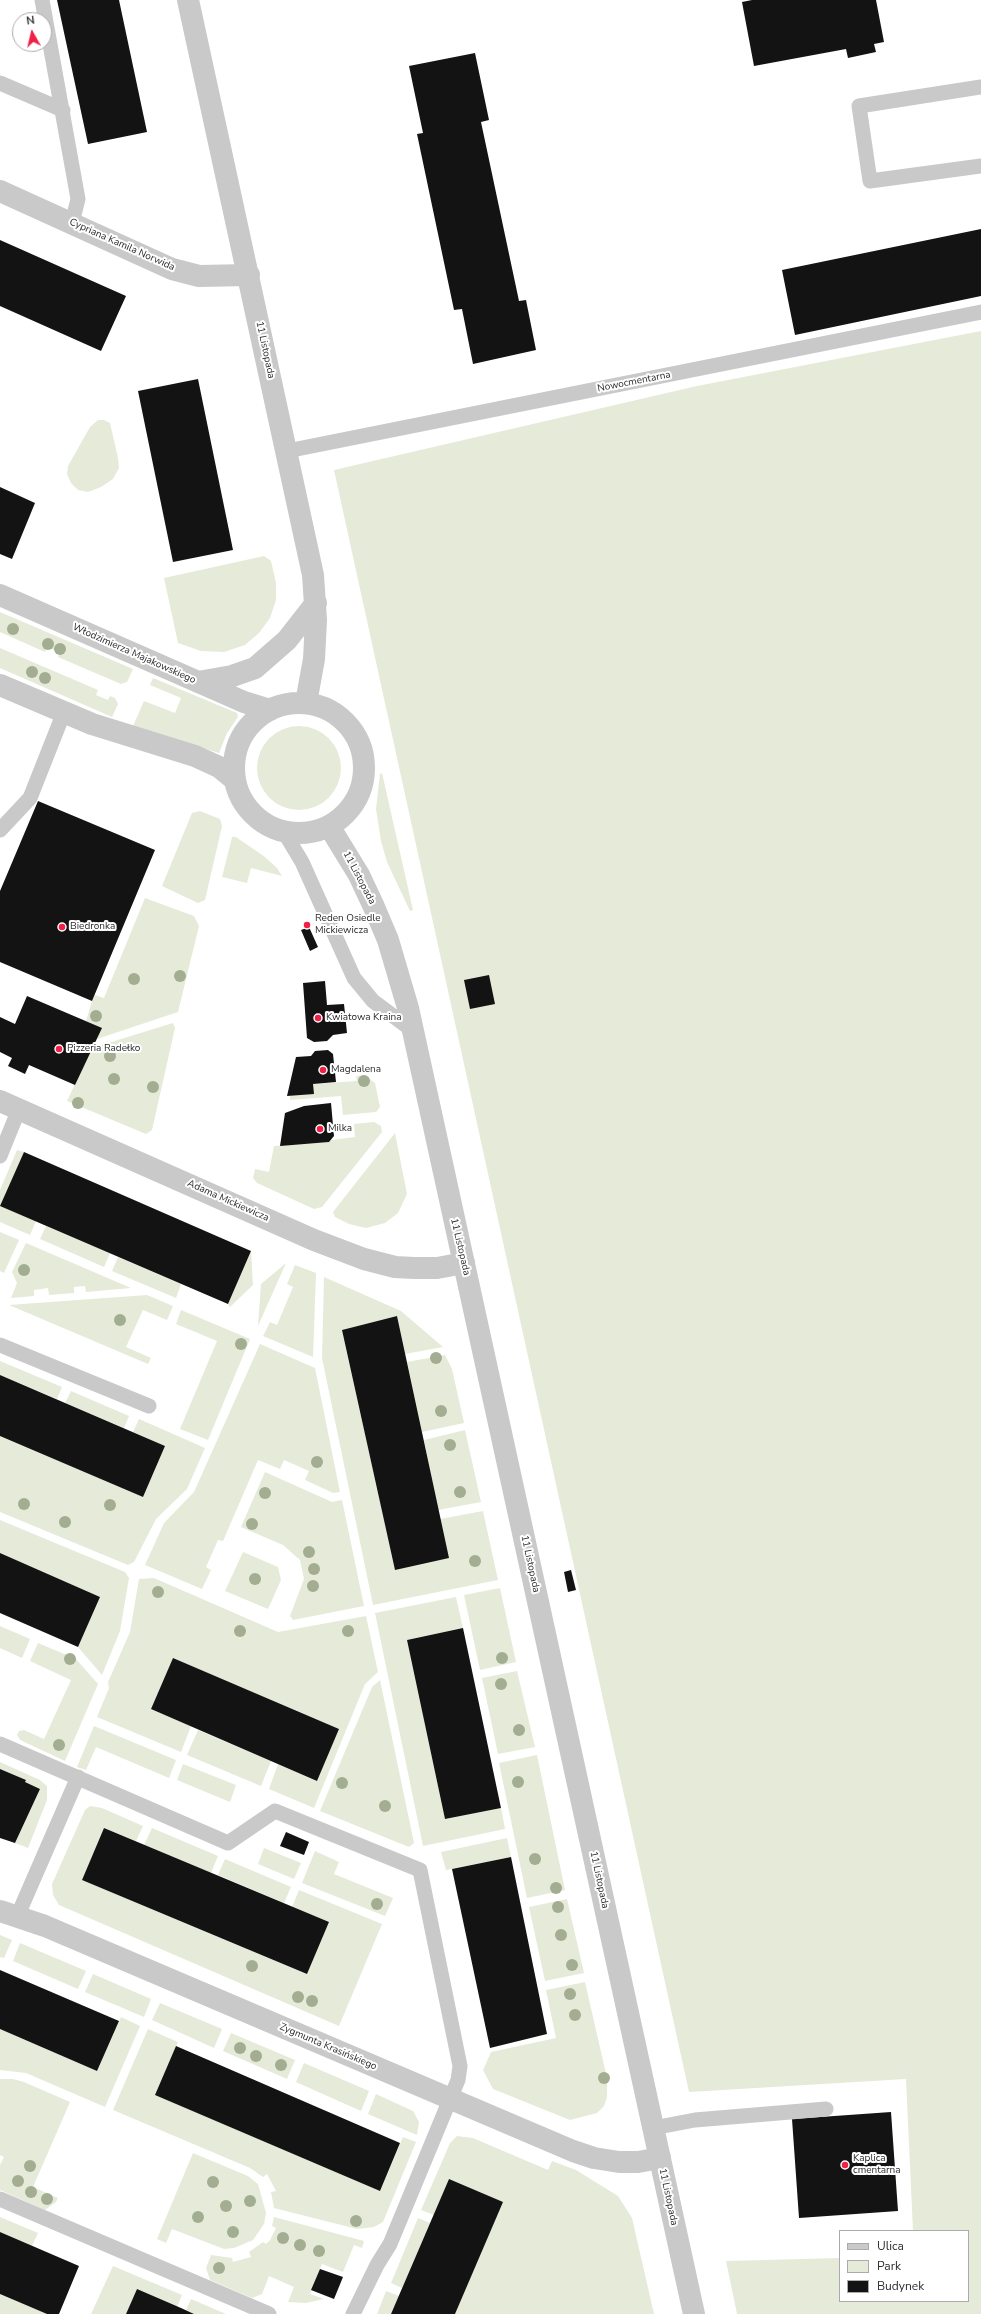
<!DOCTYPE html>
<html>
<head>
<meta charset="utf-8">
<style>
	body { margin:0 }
	#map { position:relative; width:981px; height:2314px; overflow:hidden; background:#fff; font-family:"Nunito Sans",sans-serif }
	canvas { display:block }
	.legend { position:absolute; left:839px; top:2230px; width:130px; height:72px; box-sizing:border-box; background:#fff; border:1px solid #ababab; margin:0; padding:5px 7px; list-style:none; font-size:12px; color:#2c2c2c }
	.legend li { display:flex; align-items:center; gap:8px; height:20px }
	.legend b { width:20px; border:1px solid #ababab }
	.north { position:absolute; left:12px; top:12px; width:40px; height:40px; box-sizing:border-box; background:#fff; border:1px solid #ababab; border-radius:50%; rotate:352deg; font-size:11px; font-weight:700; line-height:16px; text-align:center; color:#2c2c2c }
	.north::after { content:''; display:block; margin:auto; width:14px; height:18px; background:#f12047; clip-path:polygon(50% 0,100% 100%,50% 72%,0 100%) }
</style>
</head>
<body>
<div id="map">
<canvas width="981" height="2314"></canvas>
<ul class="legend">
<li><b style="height:5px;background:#c9c9c9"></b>Ulica</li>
<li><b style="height:11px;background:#e5ebd8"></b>Park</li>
<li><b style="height:11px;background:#131313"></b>Budynek</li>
</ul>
<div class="north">N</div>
</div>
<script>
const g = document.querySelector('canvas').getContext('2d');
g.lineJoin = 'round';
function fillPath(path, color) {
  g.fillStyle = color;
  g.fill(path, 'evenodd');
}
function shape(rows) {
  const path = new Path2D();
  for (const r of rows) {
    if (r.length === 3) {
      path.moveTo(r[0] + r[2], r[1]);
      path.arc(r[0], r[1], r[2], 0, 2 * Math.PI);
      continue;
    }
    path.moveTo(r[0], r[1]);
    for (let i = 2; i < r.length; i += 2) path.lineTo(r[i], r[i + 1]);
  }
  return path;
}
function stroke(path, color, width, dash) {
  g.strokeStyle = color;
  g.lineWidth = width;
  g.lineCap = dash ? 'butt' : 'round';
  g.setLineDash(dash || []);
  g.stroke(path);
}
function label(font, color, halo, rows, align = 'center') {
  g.font = font + ' "Nunito Sans",sans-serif';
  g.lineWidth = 4;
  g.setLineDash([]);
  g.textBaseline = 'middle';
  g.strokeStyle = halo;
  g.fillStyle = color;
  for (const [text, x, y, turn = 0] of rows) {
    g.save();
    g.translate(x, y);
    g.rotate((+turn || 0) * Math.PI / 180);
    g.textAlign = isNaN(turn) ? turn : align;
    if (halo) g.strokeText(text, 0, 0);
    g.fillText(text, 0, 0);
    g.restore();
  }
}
fillPath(shape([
	[981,331,981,2314,737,2314,726,2261,840,2258,840,2301,968,2301,968,2231,913,2231,906,2079,689,2092,334,470,697,386],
	[98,420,104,420,110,423,118,458,119,468,113,479,101,487,88,492,78,490,71,483,67,474,68,466,90,427],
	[264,556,271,561,276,583,276,600,270,618,259,633,245,645,224,652,201,651,178,643,164,578],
	[0,612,133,669,127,682,121,684,58,657,60,652,47,647,45,652,0,632],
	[0,648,98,690,96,695,108,700,110,696,115,698,118,704,112,717,0,668],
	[153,678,237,713,238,717,227,733,219,753,133,726,144,701,175,713,181,698,150,685],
	[299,768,42],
	[382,773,413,910,410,911,387,862,381,841,376,809,380,774],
	[200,811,220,819,222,826,205,900,198,903,162,886,192,813],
	[232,837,236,837,265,857,277,868,282,876,251,868,247,883,222,877],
	[145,898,194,916,199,926,178,1012,97,1039,101,1028,86,1021,92,1001,95,995,104,998],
	[173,1023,175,1028,152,1130,146,1134,67,1101,92,1048],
	[364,1075,375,1083,380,1107,376,1112,343,1115,341,1096,290,1100,290,1096,313,1084,357,1081,356,1076],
	[374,1122,381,1126,382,1132,322,1207,314,1209,257,1183,253,1178,255,1169,269,1172,274,1146,329,1142,331,1140,355,1137,354,1124],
	[395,1133,407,1194,398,1213,385,1223,366,1228,349,1224,335,1217,333,1212],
	[17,1150,24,1152,1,1206,36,1221,30,1235,0,1222,0,1190],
	[46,1226,110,1253,104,1267,40,1239],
	[0,1232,19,1240,4,1273,0,1271],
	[26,1243,131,1288,86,1292,85,1286,74,1287,74,1293,49,1295,48,1288,34,1290,34,1296,11,1298,17,1283,12,1272],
	[251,1251,253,1285,230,1307,228,1304],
	[118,1257,181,1284,176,1298,112,1271],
	[286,1263,258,1326,261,1284],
	[295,1265,316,1273,313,1357,263,1336,270,1322,277,1325,293,1287,287,1284],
	[324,1277,401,1311,443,1347,405,1354,397,1316,342,1330,395,1569,448,1558,440,1519,483,1511,498,1580,373,1605,322,1358],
	[147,1295,173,1306,167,1320,143,1310,126,1347,151,1358,148,1364,9,1305],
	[181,1310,250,1339,208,1440,180,1429,217,1341,176,1324],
	[260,1344,315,1368,340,1492,333,1493,305,1480,309,1471,284,1460,280,1469,258,1460,223,1541,218,1540,206,1567,211,1570,202,1589,145,1565,164,1523,194,1492],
	[445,1355,452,1369,464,1423,422,1432,407,1362],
	[0,1361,62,1387,57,1399,0,1375],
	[71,1391,129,1416,124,1428,65,1403],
	[139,1419,205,1448,187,1489,156,1519,134,1562,128,1565,0,1512,0,1436,143,1497,165,1446,133,1432],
	[465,1430,481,1502,438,1510,424,1440],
	[265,1472,332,1502,342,1500,364,1606,293,1620,290,1616,304,1579,300,1560,283,1545,241,1527],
	[0,1520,125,1572,129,1578,120,1631,102,1675,78,1647,100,1597,0,1553],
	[243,1552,278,1567,281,1580,268,1609,225,1591],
	[154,1578,278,1632,366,1616,378,1672,365,1684,314,1808,269,1789,278,1764,317,1781,339,1729,173,1658,151,1709,191,1726,181,1752,97,1717,109,1688,108,1682,130,1632,139,1579],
	[500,1588,516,1662,480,1670,464,1595],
	[456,1597,463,1628,407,1640,445,1819,501,1808,505,1829,423,1846,375,1613],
	[0,1626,30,1639,22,1658,0,1648],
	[38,1643,76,1659,98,1684,65,1761,20,1740,17,1735,19,1731,24,1730,44,1739,71,1680,30,1661],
	[517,1671,535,1747,498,1754,482,1678],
	[380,1680,414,1843,409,1847,320,1811,372,1687],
	[94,1726,176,1760,169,1778,96,1747,86,1770,77,1767],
	[198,1730,271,1761,261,1786,187,1755],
	[537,1755,565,1890,527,1898,499,1763],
	[0,1762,40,1780,47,1786,47,1800,28,1848,15,1843,40,1789,25,1782,26,1780,0,1769],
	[183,1764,236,1785,230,1802,177,1780],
	[90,1806,102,1808,143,1826,136,1841,104,1828,82,1880,307,1974,329,1922,292,1907,299,1890,382,1924,339,2026,59,1905,53,1895,52,1884,85,1810],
	[152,1828,218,1856,211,1873,144,1845],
	[507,1838,511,1857,446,1870,441,1852],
	[264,1848,301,1863,294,1879,258,1864],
	[315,1851,339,1862,334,1874,393,1898,385,1916,302,1883],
	[225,1859,291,1887,284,1903,218,1875],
	[567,1899,584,1973,545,1981,529,1907],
	[0,1935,12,1940,4,1958,0,1957],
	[20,1943,86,1971,78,1989,13,1961],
	[93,1974,151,1999,144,2017,85,1992],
	[585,1982,607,2078,607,2097,604,2106,597,2113,570,2120,493,2089,483,2070,491,2052,556,2038,546,1990],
	[160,2003,222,2029,214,2048,152,2020],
	[121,2017,140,2026,105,2107,26,2073,0,2070,0,2029,97,2071],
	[148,2029,178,2042,156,2095,380,2191,403,2137,416,2142,383,2222,374,2227,357,2229,274,2208,271,2192,276,2191,267,2174,263,2177,250,2168,113,2110],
	[231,2033,295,2060,287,2079,223,2051],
	[304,2063,369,2091,361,2111,296,2082],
	[0,2079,13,2079,24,2082,70,2102,33,2187,58,2198,56,2202,45,2210,0,2190,0,2165,4,2157,0,2155],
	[376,2094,413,2111,419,2122,417,2135,368,2114],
	[457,2136,473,2138,548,2170,552,2161,576,2170,618,2196,632,2218,654,2314,455,2314,502,2202,449,2179,434,2215,421,2210,450,2143],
	[193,2153,248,2176,258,2184,266,2213,264,2224,253,2240,234,2248,224,2249,172,2229,166,2243,157,2239],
	[0,2217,38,2233,32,2246,0,2232],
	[274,2217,364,2241,362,2248,354,2245,343,2272,322,2264,310,2294,324,2299,306,2303,288,2302,294,2287,269,2276,262,2294,252,2298,210,2280,206,2268,211,2255,232,2258,233,2262,251,2257,249,2252,263,2242,266,2244,270,2240,276,2228,272,2226],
	[418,2218,430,2223,402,2288,391,2283],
	[113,2266,182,2295,177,2307,137,2289,126,2314,91,2314],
	[386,2291,399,2296,391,2314,377,2314],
	[0,2294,47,2314,0,2314],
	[191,2299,226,2314,194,2314,186,2310]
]), '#e5ebd8');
fillPath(shape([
	[57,0,119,0,147,132,88,144],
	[752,0,876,0,884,42,874,44,876,52,848,58,846,49,754,66,742,2],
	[475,53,489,120,481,122,519,301,526,300,536,350,473,364,462,309,454,310,417,134,423,133,409,66],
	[981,229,981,296,795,335,782,270],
	[0,240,126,296,101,351,0,306],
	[198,379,233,550,173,562,138,391],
	[0,487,35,503,12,559,0,554],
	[38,801,155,850,92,1001,0,962,0,891],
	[309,927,318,947,310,951,301,930],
	[489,975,495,1004,470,1009,464,980],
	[325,981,327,1005,344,1004,347,1033,333,1035,327,1041,314,1042,307,1038,303,983],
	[27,996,102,1028,75,1085,29,1065,25,1074,8,1066,12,1058,0,1052,0,1017,15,1024],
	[328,1050,333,1054,336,1082,313,1084,314,1094,287,1096,296,1057,311,1056,315,1051],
	[331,1103,334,1136,329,1142,280,1146,285,1113,304,1106],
	[24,1152,251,1251,228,1304,0,1206],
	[397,1316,449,1558,395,1570,342,1330],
	[0,1375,165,1446,143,1497,0,1436],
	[0,1553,100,1597,78,1647,0,1613],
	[571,1570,576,1590,568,1592,564,1572],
	[463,1628,501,1808,445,1819,407,1640],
	[173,1658,339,1729,317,1781,151,1709],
	[0,1769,26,1780,25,1782,40,1789,15,1843,0,1838],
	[104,1828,329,1922,307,1974,82,1880],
	[286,1832,309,1842,304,1855,280,1846],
	[511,1857,547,2034,490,2048,452,1869],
	[0,1970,119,2021,97,2071,0,2029],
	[176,2046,400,2143,380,2191,155,2095],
	[891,2112,898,2211,799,2218,792,2119],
	[449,2179,503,2202,455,2314,391,2314],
	[0,2232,79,2266,59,2314,47,2314,0,2294],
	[320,2269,343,2277,334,2299,311,2290],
	[137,2289,181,2308,194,2314,126,2314]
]), '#131313');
stroke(shape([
	[42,0,78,199,72,223],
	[0,83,63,110],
	[981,87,859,106,870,181,981,166],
	[287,451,981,312],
	[0,830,30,798,64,712],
	[284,832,302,862,354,978,373,1001,412,1030],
	[0,1156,19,1109],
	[0,1345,149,1406],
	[0,1744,228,1843,275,1811,420,1870,460,2066,458,2080,390,2244,377,2265,353,2314],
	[17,1917,78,1777],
	[653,2128,695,2120,826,2109],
	[0,2199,269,2314]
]), '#c9c9c9', 15);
stroke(shape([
	[0,191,172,269,199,276,249,275],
	[0,1101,314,1240,364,1259,395,1267,414,1268,437,1268,464,1263],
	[0,1911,45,1926,573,2151,594,2158,619,2162,638,2162,660,2158]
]), '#c9c9c9', 22);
stroke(shape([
	[188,0,313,575,316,620,314,659,306,703],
	[0,595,244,702,270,710],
	[198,682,232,676,255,668,287,640,316,603],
	[0,685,92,724,195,756,219,767,235,780],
	[299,768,65],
	[329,826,359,875,374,907,388,940,408,1008,694,2314]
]), '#c9c9c9', 22);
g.fillStyle = '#a2ad91';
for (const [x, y] of [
	[13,629],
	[48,644],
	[60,649],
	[32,672],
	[45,678],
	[180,976],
	[134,979],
	[96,1016],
	[110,1056],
	[114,1079],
	[364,1081],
	[153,1087],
	[78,1103],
	[24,1270],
	[120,1320],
	[241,1344],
	[436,1358],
	[441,1411],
	[450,1445],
	[317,1462],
	[460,1492],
	[265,1493],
	[24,1504],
	[110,1505],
	[65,1522],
	[252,1524],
	[309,1552],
	[475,1561],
	[314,1569],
	[255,1579],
	[313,1586],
	[158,1592],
	[240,1631],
	[348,1631],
	[502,1658],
	[70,1659],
	[501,1684],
	[519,1730],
	[59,1745],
	[518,1782],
	[342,1783],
	[385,1806],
	[535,1859],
	[556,1888],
	[377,1904],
	[558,1907],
	[561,1935],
	[572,1965],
	[252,1966],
	[570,1994],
	[298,1997],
	[312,2001],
	[575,2015],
	[240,2048],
	[256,2056],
	[281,2065],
	[604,2078],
	[30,2166],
	[18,2181],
	[213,2182],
	[31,2192],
	[47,2199],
	[250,2201],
	[226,2206],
	[198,2217],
	[356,2221],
	[233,2232],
	[283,2238],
	[300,2245],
	[319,2251],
	[219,2268]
]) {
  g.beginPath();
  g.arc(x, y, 6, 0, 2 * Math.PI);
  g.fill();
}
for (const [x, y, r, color] of [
	[307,925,4,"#f12047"],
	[62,927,4,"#f12047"],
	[318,1018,4,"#f12047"],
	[59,1049,4,"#f12047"],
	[323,1070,4,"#f12047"],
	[320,1129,4,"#f12047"],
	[845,2165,4,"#f12047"]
]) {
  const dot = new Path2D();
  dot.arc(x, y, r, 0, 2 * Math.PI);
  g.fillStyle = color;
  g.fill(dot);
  stroke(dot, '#fff', 1.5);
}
label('10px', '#2c2c2c', '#fff', [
	["Cypriana Kamila Norwida",122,245,24],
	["11 Listopada",265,350,78],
	["Nowocmentarna",634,382,-11],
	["Włodzimierza Majakowskiego",134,654,24],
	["11 Listopada",359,878,62],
	["Adama Mickiewicza",228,1201,24],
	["11 Listopada",460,1247,77],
	["11 Listopada",530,1564,78],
	["11 Listopada",599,1880,78],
	["Zygmunta Krasińskiego",328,2047,23],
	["11 Listopada",668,2197,78]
]);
label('10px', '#2c2c2c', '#fff', [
	["Reden Osiedle",315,919],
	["Mickiewicza",315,931],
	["Biedronka",70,927],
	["Kwiatowa Kraina",326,1018],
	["Pizzeria Radełko",67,1049],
	["Magdalena",331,1070],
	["Milka",328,1129],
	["Kaplica",853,2159],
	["cmentarna",853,2171]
], 'left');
</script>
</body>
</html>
